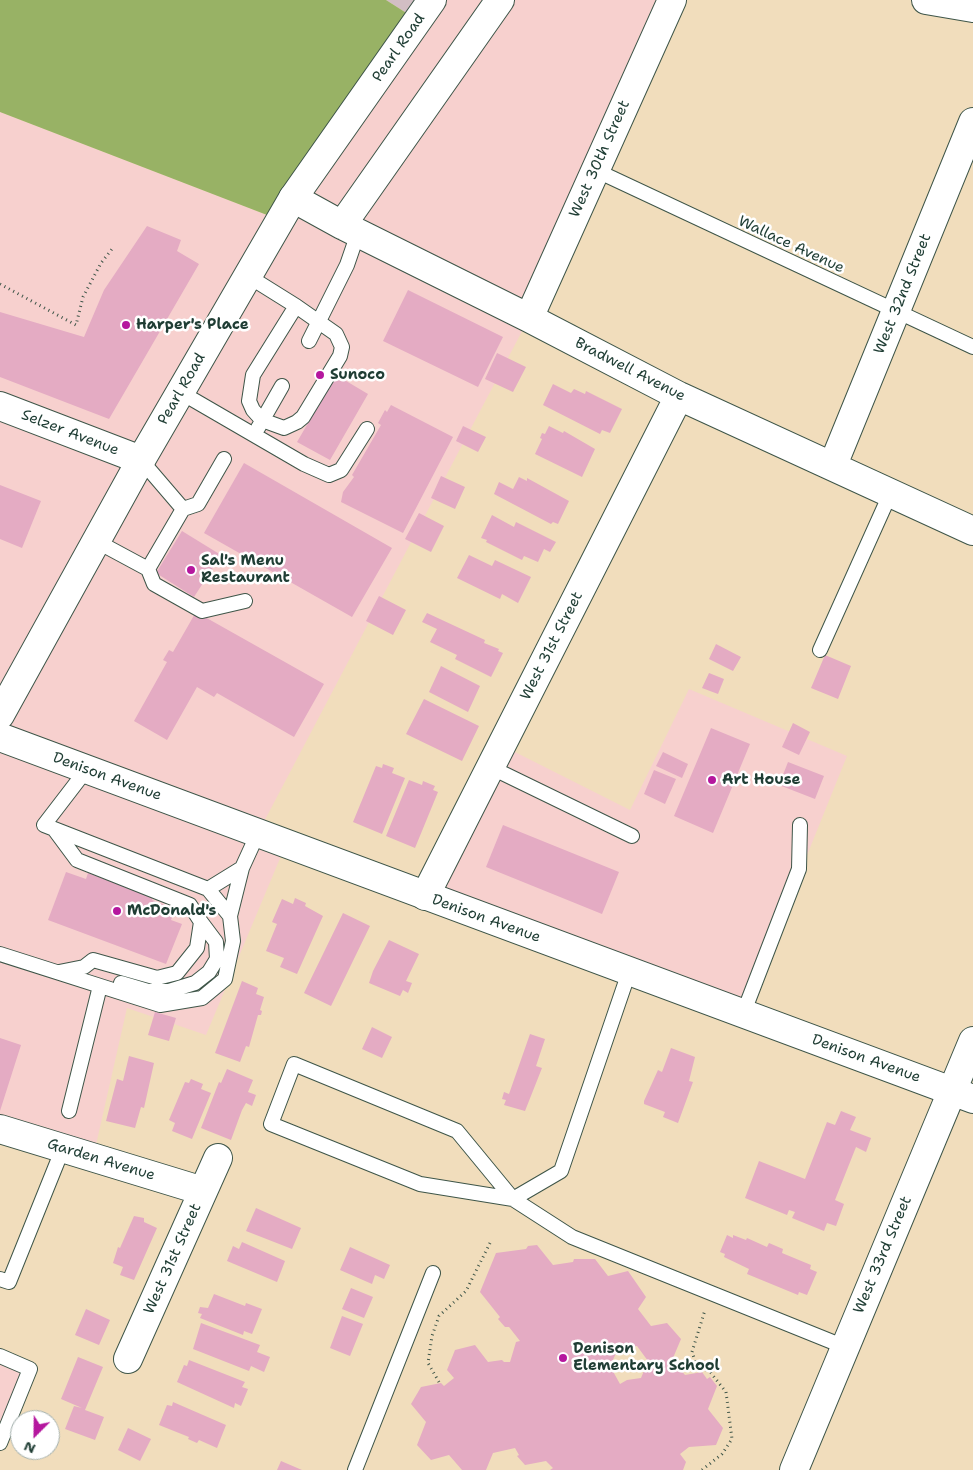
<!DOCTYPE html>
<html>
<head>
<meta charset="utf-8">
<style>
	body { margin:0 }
	#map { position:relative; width:973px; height:1470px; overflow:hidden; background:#f1ddbc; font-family:"Shantell Sans",sans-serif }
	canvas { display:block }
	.north { position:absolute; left:10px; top:1410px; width:50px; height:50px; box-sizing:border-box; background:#fff; border:1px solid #a5b1ae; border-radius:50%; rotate:203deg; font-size:14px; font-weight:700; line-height:20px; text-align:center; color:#1f3d34 }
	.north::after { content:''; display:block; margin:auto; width:18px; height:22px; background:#b5179e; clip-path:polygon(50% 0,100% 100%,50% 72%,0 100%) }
</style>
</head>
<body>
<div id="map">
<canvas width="973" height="1470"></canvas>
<div class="north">N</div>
</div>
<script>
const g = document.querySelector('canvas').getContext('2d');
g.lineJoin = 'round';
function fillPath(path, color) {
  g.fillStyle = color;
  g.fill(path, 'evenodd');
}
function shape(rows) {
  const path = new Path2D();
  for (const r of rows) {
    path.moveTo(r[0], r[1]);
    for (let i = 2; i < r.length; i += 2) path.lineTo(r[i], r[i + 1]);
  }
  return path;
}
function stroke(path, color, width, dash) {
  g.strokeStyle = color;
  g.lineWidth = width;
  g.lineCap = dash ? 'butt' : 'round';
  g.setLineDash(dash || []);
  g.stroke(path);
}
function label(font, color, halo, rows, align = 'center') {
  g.font = font + ' "Shantell Sans",sans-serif';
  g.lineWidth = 5;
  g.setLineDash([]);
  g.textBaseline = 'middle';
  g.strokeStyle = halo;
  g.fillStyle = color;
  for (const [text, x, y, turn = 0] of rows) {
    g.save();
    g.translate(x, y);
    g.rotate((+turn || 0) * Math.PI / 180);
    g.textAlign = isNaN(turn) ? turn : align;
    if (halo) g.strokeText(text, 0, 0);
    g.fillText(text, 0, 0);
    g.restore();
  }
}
fillPath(shape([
	[432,0,672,0,529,318,258,833,286,844,206,1035,127,1008,93,1158,0,1129,0,112,280,220],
	[689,689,847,756,743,1014,425,896,501,745,630,810],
	[0,1356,30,1369,0,1443]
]), '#f7d0ce');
fillPath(shape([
	[386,0,432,0,419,21]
]), '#d2bec4');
fillPath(shape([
	[0,0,386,0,419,21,280,220,0,112]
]), '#98b265');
fillPath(shape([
	[147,226,181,240,177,251,199,264,109,419,0,377,0,312,84,337,104,290],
	[408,290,503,337,478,387,383,341],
	[497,353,526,367,513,392,485,379],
	[336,375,368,394,330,460,297,442],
	[553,384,571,393,574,389,585,394,586,391,622,409,610,433,602,430,600,434,543,405],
	[391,405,453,437,403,533,341,502,343,492,354,477,352,475,381,425,378,423,385,410,387,412],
	[463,426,486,437,478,452,456,441],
	[549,426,563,433,564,431,595,449,582,477,535,454,542,439,540,438,542,433,545,434],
	[244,463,392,548,352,617,204,533],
	[441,476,465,487,455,509,431,498],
	[519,477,527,481,527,478,569,501,558,524,553,522,551,524,494,494,499,482,513,489],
	[0,485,41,501,22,548,0,539],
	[419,513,444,526,431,552,405,539],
	[492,515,514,527,516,522,556,542,550,552,544,549,538,562,524,556,522,560,486,542,487,540,481,538],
	[182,531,221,555,194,597,156,573],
	[469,555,492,566,495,560,531,577,518,603,502,594,500,599,457,578],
	[379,596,406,610,393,635,366,621],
	[196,612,324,684,294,737,217,693,214,697,197,687,167,740,134,721,167,662,163,660,169,650,173,652],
	[427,613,485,640,484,643,499,649,498,651,503,653,491,677,455,659,457,655,430,642,437,629,422,622],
	[716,644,741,657,733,671,709,659],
	[825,655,851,666,838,699,811,688],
	[441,666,480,686,468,712,429,692],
	[709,673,724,679,718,694,702,688],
	[424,699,479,726,462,761,406,734],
	[793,723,810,732,799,755,782,747],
	[711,728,750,744,713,833,674,816],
	[663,752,688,764,682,778,656,766],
	[788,762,824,776,815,799,779,785],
	[383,764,394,768,392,773,405,778,382,834,353,822,376,766,382,768],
	[654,770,676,779,665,804,644,794],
	[409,780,422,785,423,781,435,786,433,790,438,792,415,848,386,836],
	[503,825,619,872,602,914,486,867],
	[66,872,86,879,88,873,153,897,152,900,175,909,171,920,182,924,166,964,48,920],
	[295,898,306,903,305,906,323,916,297,974,280,967,284,958,266,951,277,924,272,922,282,899,293,904],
	[343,913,370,926,331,1006,304,993],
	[389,940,419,954,406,981,412,983,408,993,403,990,400,996,369,983,373,971],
	[242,981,258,988,256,994,264,997,260,1010,262,1011,261,1015,258,1015,249,1047,246,1046,240,1062,215,1053],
	[155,1012,176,1018,169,1041,148,1035],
	[372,1027,392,1037,382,1058,362,1049],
	[530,1034,545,1039,536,1066,542,1068,525,1111,504,1105,506,1100,502,1099,504,1092,509,1094],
	[0,1038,21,1045,0,1111],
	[671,1048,695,1057,689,1081,693,1082,678,1123,663,1117,665,1112,644,1104,644,1101,658,1070,662,1072],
	[129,1056,154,1063,144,1108,141,1107,135,1128,106,1121,117,1079,123,1081],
	[227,1069,253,1080,248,1092,256,1095,252,1106,246,1103,242,1110,231,1140,201,1128,219,1082,221,1083],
	[191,1079,203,1084,201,1089,211,1093,192,1139,172,1131,175,1123,169,1120,185,1082,189,1083],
	[841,1111,856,1117,850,1130,871,1138,866,1152,856,1147,835,1200,844,1204,836,1226,827,1223,824,1231,792,1218,795,1212,789,1210,787,1215,745,1198,759,1161,805,1179,827,1122,835,1125],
	[256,1208,301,1228,292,1249,246,1231],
	[134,1216,144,1218,144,1222,157,1228,134,1280,120,1275,123,1267,113,1263,118,1247,120,1248],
	[727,1235,733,1238,733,1235,746,1240,747,1238,767,1247,769,1243,783,1249,782,1253,811,1265,810,1269,817,1272,807,1295,799,1292,798,1295,747,1274,749,1269,724,1257,725,1254,720,1252],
	[242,1242,285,1261,277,1282,227,1261,233,1246,239,1249],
	[537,1245,553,1265,573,1262,574,1259,595,1259,608,1276,628,1271,646,1297,638,1309,651,1326,667,1323,681,1339,673,1358,670,1357,673,1364,675,1363,685,1375,702,1372,707,1379,710,1377,717,1386,708,1409,723,1428,716,1445,689,1447,680,1454,686,1462,683,1470,550,1470,553,1468,546,1461,525,1465,517,1456,519,1455,515,1448,493,1453,486,1470,462,1470,449,1455,431,1460,417,1445,426,1422,411,1404,421,1387,441,1383,444,1386,454,1378,447,1370,455,1350,475,1345,488,1362,502,1360,504,1362,510,1362,516,1342,520,1341,509,1327,505,1327,498,1319,500,1317,480,1292,496,1253,526,1249,528,1246],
	[637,1346,648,1361,641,1378,627,1380,620,1384,610,1366,618,1349],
	[350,1247,390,1265,384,1279,375,1275,372,1284,340,1270],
	[351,1288,373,1297,364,1318,342,1309],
	[214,1294,245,1306,246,1303,262,1309,252,1334,244,1331,243,1335,200,1318,202,1314,198,1313,200,1307,208,1308],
	[86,1309,110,1320,99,1345,75,1335],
	[342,1316,363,1324,350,1356,330,1348],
	[201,1323,260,1345,257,1352,270,1357,264,1372,251,1366,249,1371,193,1349],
	[78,1357,103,1367,85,1410,104,1417,95,1440,65,1429,74,1406,82,1408,61,1399],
	[189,1360,245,1382,242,1387,248,1389,241,1406,235,1403,234,1408,177,1382,184,1365,187,1366],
	[173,1402,226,1425,217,1448,199,1440,197,1443,188,1439,189,1437,159,1425,167,1405,172,1406],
	[128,1428,151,1439,140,1461,118,1450],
	[281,1461,302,1470,277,1470]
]), '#e4abc3');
const lane = shape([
	[595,170,973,347],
	[248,276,296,306,336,334,342,347,340,356,303,417,297,422,284,428,262,420,253,410,249,401,253,375,296,306],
	[309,341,347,265,358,233],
	[180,392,304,464,329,475,341,470,367,429],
	[258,428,282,386],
	[141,460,183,509,198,504,224,459],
	[96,541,148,569,183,509],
	[148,569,154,584,202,611,245,601],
	[820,650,891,492],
	[490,767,632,836],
	[87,769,44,825,208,889,230,916],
	[54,829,77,860,190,905,201,922,197,948,177,973,157,978,93,960,84,967,59,972],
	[208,889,242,868],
	[0,954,160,1005,202,998,225,979,233,941,230,916,242,868,258,833],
	[629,972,561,1171,513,1199,420,1184,271,1124,294,1064,457,1131,513,1199,572,1237,845,1347],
	[121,983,148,991,169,991,195,983,209,972,217,959,216,942,201,922],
	[743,1014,799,869,800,825],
	[69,1111,100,986],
	[0,1279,9,1282,63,1148],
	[0,1356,30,1369,0,1443],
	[355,1470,433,1273]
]);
const street = shape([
	[926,0,973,8],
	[293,198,342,225,529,318,679,396,973,531],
	[342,225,500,0],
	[529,318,672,0],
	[0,406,141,460],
	[833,465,973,122],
	[425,896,679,396],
	[0,1129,203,1191],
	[128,1359,218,1158],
	[794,1470,973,1041]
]);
const secondary = shape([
	[0,737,973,1099]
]);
const primary = shape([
	[0,715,141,460,293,198,432,0]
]);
stroke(lane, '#3e5548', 16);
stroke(street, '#3e5548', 30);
stroke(secondary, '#3e5548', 30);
stroke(primary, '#3e5548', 30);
stroke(shape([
	[0,284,76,325,83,297,101,263,112,249],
	[439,1382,428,1363,432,1336,439,1316,466,1291,490,1243],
	[702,1470,722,1454,732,1439,726,1392,711,1373,696,1363,692,1352,705,1310]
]), '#3e5548', 3, [1, 4]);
stroke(lane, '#fff', 14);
stroke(street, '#fff', 28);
stroke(secondary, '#fff', 28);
stroke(primary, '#fff', 28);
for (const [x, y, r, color] of [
	[126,325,5,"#b5179e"],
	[320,375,5,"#b5179e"],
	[191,570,5,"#b5179e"],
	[712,780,5,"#b5179e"],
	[117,911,5,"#b5179e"],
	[563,1358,5,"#b5179e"]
]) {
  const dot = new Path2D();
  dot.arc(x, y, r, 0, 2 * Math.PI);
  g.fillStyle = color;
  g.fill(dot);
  stroke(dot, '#fff', 2);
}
label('15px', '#1f3d34', '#fff', [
	["Pearl Road",399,48,-55],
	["West 30th Street",600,159,-66],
	["Wallace Avenue",791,245,25],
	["West 32nd Street",903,294,-68],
	["Bradwell Avenue",630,370,27],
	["Pearl Road",182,389,-60],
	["Selzer Avenue",70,433,21],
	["West 31st Street",552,646,-63],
	["Denison Avenue",107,777,20],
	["Denison Avenue",486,919,20],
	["Denison Avenue",866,1059,20],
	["Garden Avenue",101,1160,17],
	["West 33rd Street",883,1255,-67],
	["West 31st Street",173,1259,-66]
]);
label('bold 15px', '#1f3d34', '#fff', [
	["Harper's Place",136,325],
	["Sunoco",330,375],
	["Sal's Menu",201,561],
	["Restaurant",201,578],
	["Art House",722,780],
	["McDonald's",127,911],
	["Denison",573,1349],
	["Elementary School",573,1366]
], 'left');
</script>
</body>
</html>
